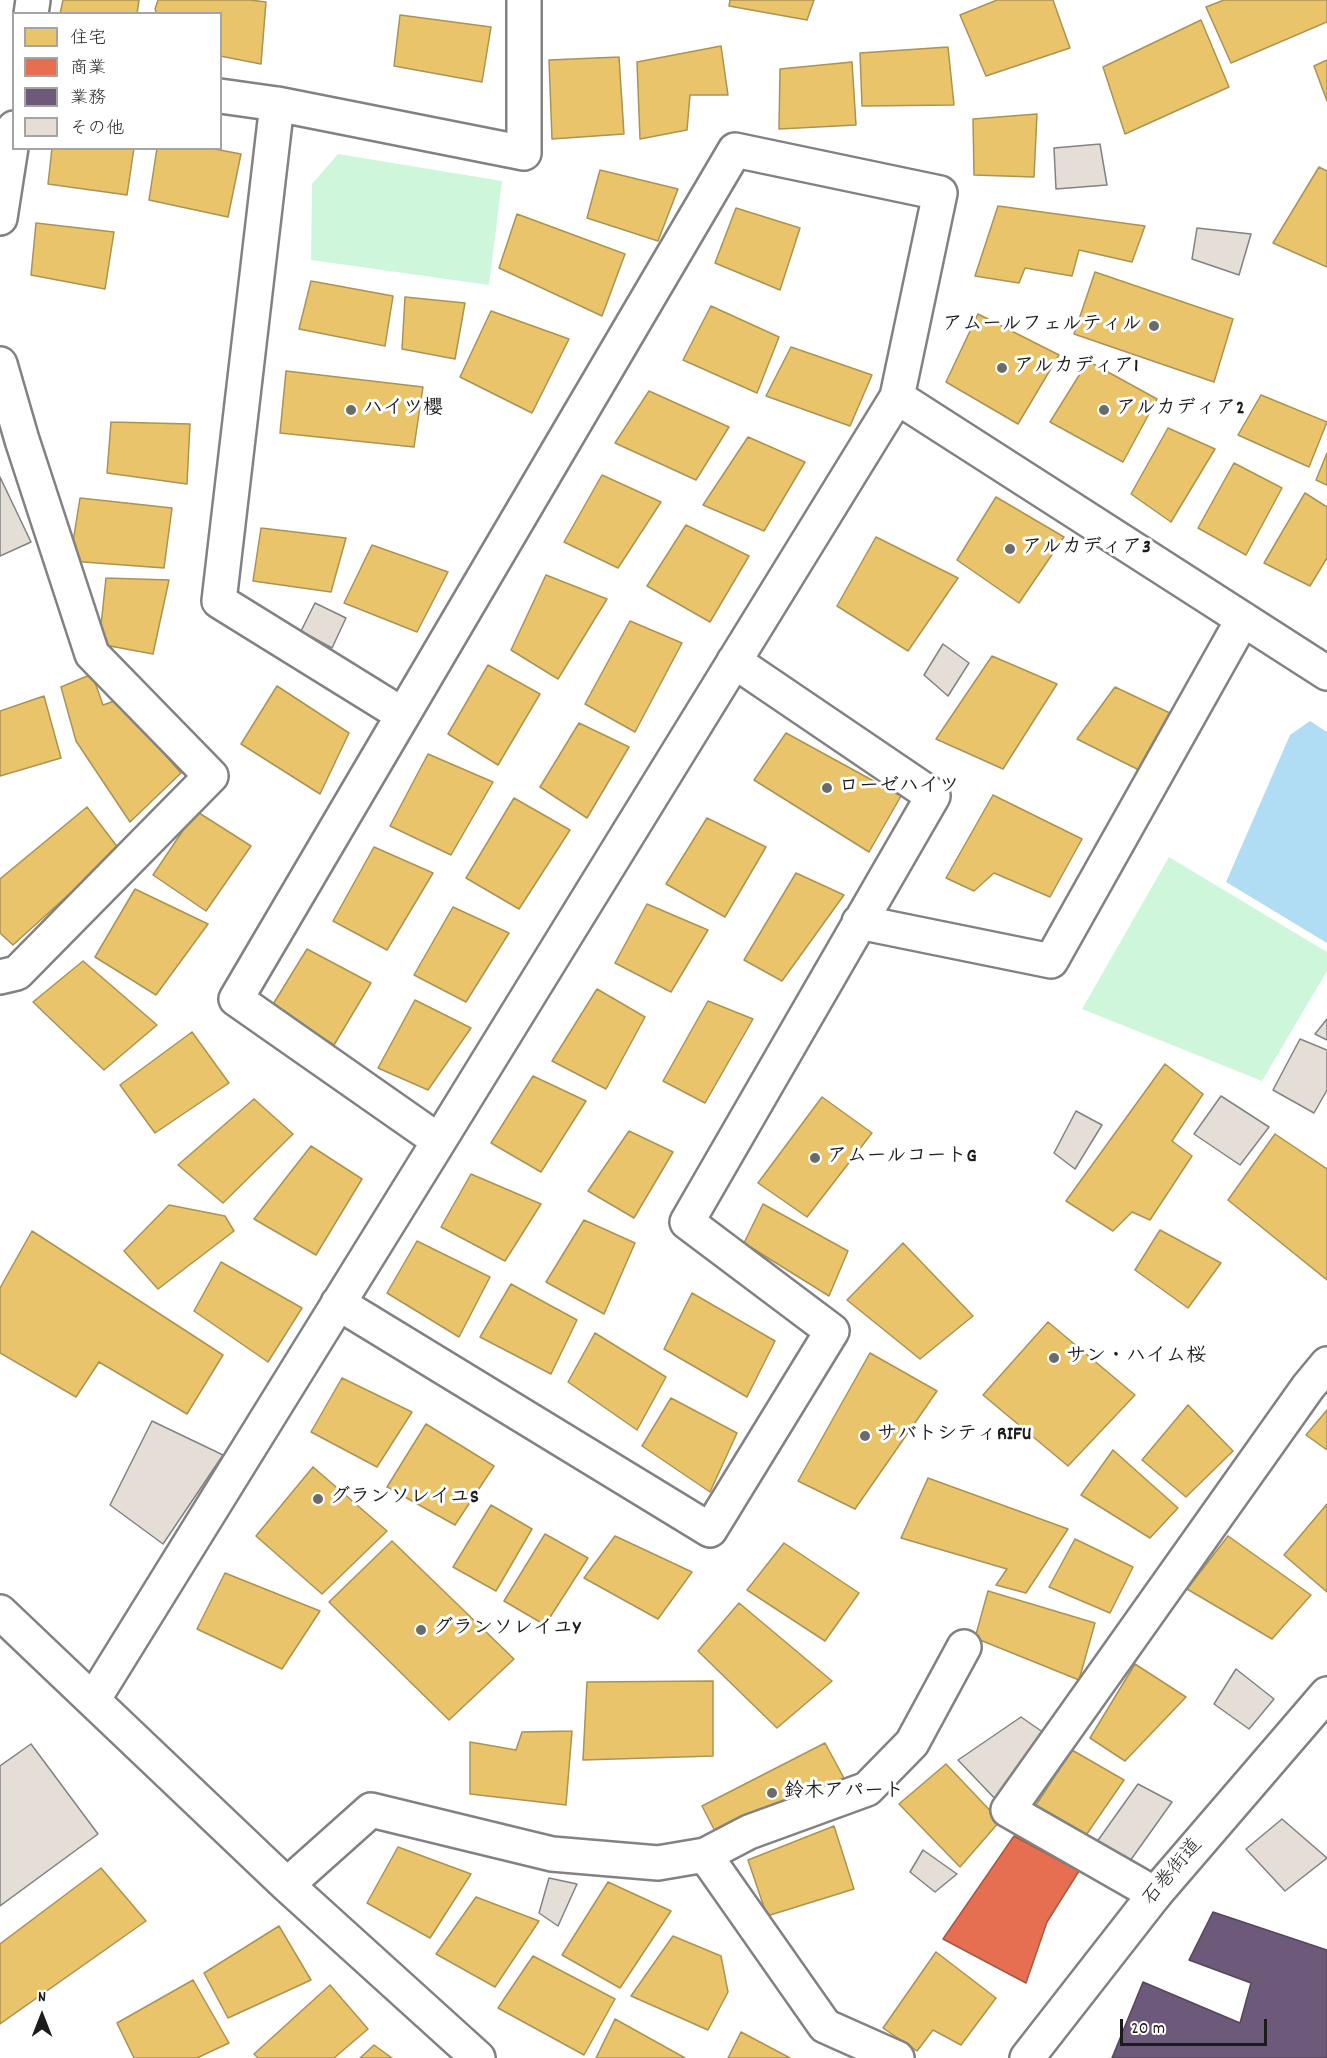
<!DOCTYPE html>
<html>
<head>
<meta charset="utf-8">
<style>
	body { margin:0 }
	#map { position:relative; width:1327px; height:2058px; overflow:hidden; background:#fff; font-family:Dekko,"Klee One",sans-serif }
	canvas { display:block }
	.legend { position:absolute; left:12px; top:12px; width:210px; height:138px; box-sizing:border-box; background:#fff; border:2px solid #a4a4a4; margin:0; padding:8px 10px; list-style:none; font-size:18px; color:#1c1c1c }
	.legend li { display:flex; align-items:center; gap:12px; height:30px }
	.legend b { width:30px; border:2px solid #a4a4a4 }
	.north { position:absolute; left:12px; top:1986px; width:60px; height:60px; -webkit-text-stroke:4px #fff; paint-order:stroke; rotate:0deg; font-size:16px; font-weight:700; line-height:24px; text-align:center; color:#1c1c1c }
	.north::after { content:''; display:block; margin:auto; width:21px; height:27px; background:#1c1c1c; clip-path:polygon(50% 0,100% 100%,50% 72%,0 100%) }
	.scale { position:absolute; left:1120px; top:2019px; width:147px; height:27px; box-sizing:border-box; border:3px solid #1c1c1c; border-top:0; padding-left:8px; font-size:18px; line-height:21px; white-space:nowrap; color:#1c1c1c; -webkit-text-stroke:4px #fff; paint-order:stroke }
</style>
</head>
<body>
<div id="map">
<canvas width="1327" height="2058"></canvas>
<ul class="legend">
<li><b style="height:16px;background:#e9c46a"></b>住宅</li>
<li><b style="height:16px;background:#e76f51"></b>商業</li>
<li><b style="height:16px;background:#6d597a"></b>業務</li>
<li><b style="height:16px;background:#e5ded6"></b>その他</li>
</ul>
<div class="north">N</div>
<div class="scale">20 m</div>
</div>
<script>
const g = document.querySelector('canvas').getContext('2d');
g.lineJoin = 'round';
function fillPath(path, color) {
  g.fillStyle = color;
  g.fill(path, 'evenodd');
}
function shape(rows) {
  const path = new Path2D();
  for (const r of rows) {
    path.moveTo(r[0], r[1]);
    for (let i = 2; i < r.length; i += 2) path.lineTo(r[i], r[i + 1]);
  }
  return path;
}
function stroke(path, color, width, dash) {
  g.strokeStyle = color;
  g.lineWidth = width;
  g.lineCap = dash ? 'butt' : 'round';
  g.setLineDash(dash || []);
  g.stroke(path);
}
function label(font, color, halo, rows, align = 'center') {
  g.font = font + ' Dekko,"Klee One",sans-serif';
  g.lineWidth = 6;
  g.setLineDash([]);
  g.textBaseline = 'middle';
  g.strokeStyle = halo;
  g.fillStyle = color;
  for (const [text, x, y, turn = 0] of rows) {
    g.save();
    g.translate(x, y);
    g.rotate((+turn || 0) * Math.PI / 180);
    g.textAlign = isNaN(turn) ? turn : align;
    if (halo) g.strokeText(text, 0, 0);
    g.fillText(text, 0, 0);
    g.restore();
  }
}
fillPath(shape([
	[338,154,502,181,489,285,311,260,312,184],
	[1169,857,1327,952,1327,971,1262,1081,1082,1009]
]), '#cef6db');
fillPath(shape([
	[1310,721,1327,732,1327,943,1226,882,1290,735]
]), '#b0ddf4');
const homes = shape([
	[63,0,139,0,137,14,60,14,63,0],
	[158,0,250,0,266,2,261,64,220,56,220,14,157,14,155,9,158,0],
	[730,0,814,0,807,20,729,6,730,0],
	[997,0,1053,0,1070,48,986,76,960,15,997,0],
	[1224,0,1327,0,1327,22,1231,63,1206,7,1224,0],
	[400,15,491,27,482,82,394,66,400,15],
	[1201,20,1229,87,1125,134,1103,67,1201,20],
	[721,46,728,95,690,95,687,130,640,139,637,62,721,46],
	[948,47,954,105,862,106,860,53,948,47],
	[619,57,624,134,552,139,549,60,619,57],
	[1327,60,1327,101,1314,66,1327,60],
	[852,62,856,125,779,129,780,69,852,62],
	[1037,114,1034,177,974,175,973,119,1037,114],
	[52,148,134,148,127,195,48,184,52,148],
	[157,148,209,148,241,154,228,217,149,200,157,148],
	[1319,167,1327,171,1327,267,1273,243,1319,167],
	[600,170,678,189,658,241,587,218,600,170],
	[998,206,1145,226,1132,262,1079,250,1072,276,1025,268,1019,283,975,276,998,206],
	[736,208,800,228,780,290,715,263,736,208],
	[517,214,625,254,602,316,499,268,517,214],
	[36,223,114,232,105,289,31,275,36,223],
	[1095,272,1233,319,1214,382,1074,334,1095,272],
	[311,281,393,296,385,346,299,329,311,281],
	[405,297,465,303,455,359,402,349,405,297],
	[711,306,779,337,757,393,683,360,711,306],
	[491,311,569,339,532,413,460,377,491,311],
	[978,314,1059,355,1018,424,946,382,978,314],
	[791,347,872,375,850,426,766,396,791,347],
	[1088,361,1157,399,1123,462,1050,422,1088,361],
	[286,371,423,387,414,447,280,433,286,371],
	[649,391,729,427,696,480,615,443,649,391],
	[1261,395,1327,422,1309,467,1238,435,1261,395],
	[111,422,190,424,187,484,107,473,111,422],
	[1168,428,1215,449,1171,522,1131,494,1168,428],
	[748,437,805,462,764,531,703,505,748,437],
	[1327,453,1327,485,1316,480,1327,453],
	[1234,463,1282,488,1246,555,1198,528,1234,463],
	[602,475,661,502,618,568,564,542,602,475],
	[1305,493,1327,507,1327,558,1310,586,1264,563,1305,493],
	[996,497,1064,537,1019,603,957,560,996,497],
	[80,498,172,508,164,568,70,561,80,498],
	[686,525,749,556,710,622,647,586,686,525],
	[261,528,346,538,331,592,253,581,261,528],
	[876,537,958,578,908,651,837,606,876,537],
	[372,545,448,572,417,632,344,603,372,545],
	[546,575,607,599,558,679,511,650,546,575],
	[106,578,169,580,153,654,99,644,106,578],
	[630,621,682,643,635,732,585,704,630,621],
	[992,656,1057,684,1003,769,936,739,992,656],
	[488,665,540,694,498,765,448,734,488,665],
	[92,674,103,705,117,700,181,773,130,822,76,741,61,687,92,674],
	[277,686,349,733,320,794,241,744,277,686],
	[1115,687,1172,714,1143,772,1077,739,1115,687],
	[44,696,61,758,0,776,0,711,44,696],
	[579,723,629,747,587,818,540,787,579,723],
	[786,733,901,796,869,852,754,780,786,733],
	[428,754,493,782,451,855,390,826,428,754],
	[993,795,1082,839,1050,897,994,873,974,891,946,878,993,795],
	[514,798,570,830,519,909,466,878,514,798],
	[87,807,119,849,13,945,0,933,0,879,87,807],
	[196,811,251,846,206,911,153,875,196,811],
	[707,818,766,847,725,917,666,884,707,818],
	[374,847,433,873,387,950,333,921,374,847],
	[796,873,844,895,782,981,744,960,796,873],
	[135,889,208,924,156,995,95,957,135,889],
	[647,904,708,930,671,992,615,963,647,904],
	[453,907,509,933,466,1002,414,975,453,907],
	[307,949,371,983,334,1045,272,1006,307,949],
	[83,961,157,1025,104,1070,33,1002,83,961],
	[597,989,645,1017,606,1089,552,1061,597,989],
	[415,1000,471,1028,428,1090,378,1068,415,1000],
	[708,1001,753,1019,705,1103,663,1081,708,1001],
	[192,1032,229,1083,155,1133,120,1085,192,1032],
	[1165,1064,1203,1094,1172,1141,1192,1156,1150,1220,1132,1212,1113,1231,1066,1201,1165,1064],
	[533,1076,586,1101,541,1172,491,1143,533,1076],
	[822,1097,872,1133,807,1217,758,1183,822,1097],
	[254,1099,293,1134,223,1203,178,1165,254,1099],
	[629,1131,673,1152,634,1218,588,1191,629,1131],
	[1275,1134,1327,1169,1327,1280,1228,1200,1275,1134],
	[311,1146,362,1179,316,1255,254,1219,311,1146],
	[471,1174,541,1204,505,1261,441,1227,471,1174],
	[763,1204,848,1251,829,1296,744,1243,763,1204],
	[169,1205,225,1216,234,1231,158,1289,124,1251,169,1205],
	[584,1220,635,1243,604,1314,546,1282,584,1220],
	[1160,1230,1221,1263,1188,1308,1135,1270,1160,1230],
	[32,1231,223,1355,187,1414,99,1362,76,1397,0,1353,0,1288,32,1231],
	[417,1241,490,1277,459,1337,387,1293,417,1241],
	[903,1243,973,1316,920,1359,847,1300,903,1243],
	[221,1262,302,1308,268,1362,194,1311,221,1262],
	[511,1284,577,1320,551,1374,480,1337,511,1284],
	[692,1293,775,1341,747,1397,664,1349,692,1293],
	[1048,1322,1135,1395,1068,1466,983,1395,1048,1322],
	[595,1333,666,1377,637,1430,568,1382,595,1333],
	[870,1353,937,1391,855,1509,798,1481,870,1353],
	[342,1378,412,1412,377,1467,311,1432,342,1378],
	[671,1398,737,1433,710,1492,642,1446,671,1398],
	[1188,1405,1233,1451,1186,1497,1142,1460,1188,1405],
	[1327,1410,1327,1450,1306,1435,1327,1410],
	[426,1424,494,1466,455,1525,387,1487,426,1424],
	[1113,1450,1178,1508,1150,1538,1081,1495,1113,1450],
	[313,1467,387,1531,322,1594,256,1536,313,1467],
	[928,1478,1068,1529,1026,1593,996,1585,1007,1569,901,1538,928,1478],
	[1327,1504,1327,1592,1284,1555,1327,1504],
	[491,1505,532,1529,496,1591,453,1567,491,1505],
	[545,1534,588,1558,545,1625,504,1601,545,1534],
	[615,1536,692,1572,658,1619,584,1578,615,1536],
	[1228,1536,1311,1595,1272,1639,1187,1589,1228,1536],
	[1075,1539,1133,1567,1110,1613,1049,1587,1075,1539],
	[392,1541,514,1659,449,1720,329,1602,392,1541],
	[784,1543,859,1593,825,1641,747,1590,784,1543],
	[225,1573,320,1611,282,1669,197,1629,225,1573],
	[988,1591,1095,1623,1079,1680,975,1638,988,1591],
	[739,1603,832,1681,777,1728,698,1651,739,1603],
	[1135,1664,1186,1697,1125,1761,1090,1738,1135,1664],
	[713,1681,713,1756,583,1760,587,1682,713,1681],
	[572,1731,566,1805,470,1794,470,1742,516,1750,522,1732,572,1731],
	[825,1743,845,1780,718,1837,702,1806,825,1743],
	[1072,1750,1124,1780,1082,1841,1032,1811,1072,1750],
	[946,1764,1000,1821,960,1867,899,1804,946,1764],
	[834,1826,854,1889,767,1916,748,1860,834,1826],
	[398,1847,471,1874,430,1938,367,1903,398,1847],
	[101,1868,146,1921,0,2024,0,1944,101,1868],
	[608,1882,671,1911,620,1988,562,1955,608,1882],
	[476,1897,539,1921,495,1987,436,1954,476,1897],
	[279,1926,311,1980,228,2018,204,1973,279,1926],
	[673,1936,721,1956,728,1992,708,2030,631,1996,673,1936],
	[936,1952,996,1998,961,2045,933,2030,917,2051,883,2028,936,1952],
	[533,1956,615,1999,584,2055,498,2008,533,1956],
	[193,1980,229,2043,197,2058,134,2058,117,2023,193,1980],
	[330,1985,368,2029,334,2058,258,2058,254,2054,330,1985],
	[615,2019,685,2058,596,2058,615,2019],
	[741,2032,790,2058,728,2058,741,2032],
	[374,2045,392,2058,360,2058,374,2045]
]);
fillPath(homes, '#e9c46a');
stroke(homes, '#ac9253', 1.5);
const shops = shape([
	[1014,1836,1079,1871,1047,1922,1026,1983,943,1939,1014,1836]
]);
fillPath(shops, '#e76f51');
stroke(shops, '#aa5641', 1.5);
const offices = shape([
	[1213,1912,1327,1950,1327,2058,1112,2058,1143,1982,1240,2023,1251,1983,1189,1960,1213,1912]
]);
fillPath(offices, '#6d597a');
stroke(offices, '#55475e', 1.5);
const building = shape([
	[1100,144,1107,185,1056,189,1054,148,1100,144],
	[1197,228,1251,234,1239,275,1192,259,1197,228],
	[0,477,31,542,0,556,0,477],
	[315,603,346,618,332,648,301,631,315,603],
	[943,644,969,663,948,696,924,675,943,644],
	[1327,1019,1327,1040,1315,1034,1327,1019],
	[1300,1039,1327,1050,1327,1090,1314,1113,1273,1090,1300,1039],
	[1221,1096,1269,1127,1240,1165,1194,1134,1221,1096],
	[1076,1111,1102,1125,1075,1169,1054,1153,1076,1111],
	[152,1421,223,1455,163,1544,110,1505,152,1421],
	[1236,1669,1274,1699,1249,1729,1214,1704,1236,1669],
	[1021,1717,1047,1735,1000,1804,958,1760,1021,1717],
	[31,1744,98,1834,0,1906,0,1766,31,1744],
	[1138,1784,1172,1802,1125,1868,1094,1846,1138,1784],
	[1282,1819,1327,1858,1285,1891,1246,1849,1282,1819],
	[923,1850,957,1874,935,1892,910,1872,923,1850],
	[549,1878,577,1884,558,1926,539,1913,549,1878]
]);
fillPath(building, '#e5ded6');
stroke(building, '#828282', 1.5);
const street = shape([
	[31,14,33,0],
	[220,96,277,104,524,153,524,0],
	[277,104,219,601,403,715],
	[0,218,14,128],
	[0,364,22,440,92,654,211,776,17,973,0,977],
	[897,397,1327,673],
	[859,922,1051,961,1243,619],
	[338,1303,710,1530,832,1331,687,1222,933,796,734,661],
	[0,1612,287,1885,478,2058],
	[93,1700,439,1141,897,397,940,193,735,150,236,999,439,1141],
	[705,1855,825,2026,897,2058],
	[287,1885,371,1810,552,1854,658,1863,705,1855,749,1832,867,1789,912,1743,964,1647],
	[1155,1894,1008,1810,1308,1387,1327,1364]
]);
const secondary = shape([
	[1027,2058,1155,1894,1327,1694]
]);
stroke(street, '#828282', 38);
stroke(secondary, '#828282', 38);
stroke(street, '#fff', 33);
stroke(secondary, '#fff', 33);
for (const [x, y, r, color] of [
	[1154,326,6,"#6b6b6b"],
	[1002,368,6,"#6b6b6b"],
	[351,410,6,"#6b6b6b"],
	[1104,410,6,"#6b6b6b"],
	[1010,549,6,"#6b6b6b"],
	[827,788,6,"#6b6b6b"],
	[815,1158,6,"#6b6b6b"],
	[1054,1358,6,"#6b6b6b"],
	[865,1436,6,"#6b6b6b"],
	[318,1499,6,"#6b6b6b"],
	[421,1630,6,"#6b6b6b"],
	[772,1793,6,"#6b6b6b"]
]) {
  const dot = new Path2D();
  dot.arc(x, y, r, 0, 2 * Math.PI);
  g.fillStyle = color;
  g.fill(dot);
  stroke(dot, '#fff', 2);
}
label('bold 20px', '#1c1c1c', '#fff', [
	["アムールフェルティル",1142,326,"right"],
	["アルカディア1",1014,368],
	["ハイツ櫻",363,410],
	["アルカディア2",1116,410],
	["アルカディア3",1022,549],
	["ローゼハイツ",839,788],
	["アムールコートG",827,1158],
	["サン・ハイム桜",1066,1358],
	["サバトシティRIFU",877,1436],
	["グランソレイユS",330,1499],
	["グランソレイユY",433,1630],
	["鈴木アパート",784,1793]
], 'left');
label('20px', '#1c1c1c', '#fff', [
	["石巻街道",1174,1873,-50]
]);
</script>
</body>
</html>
